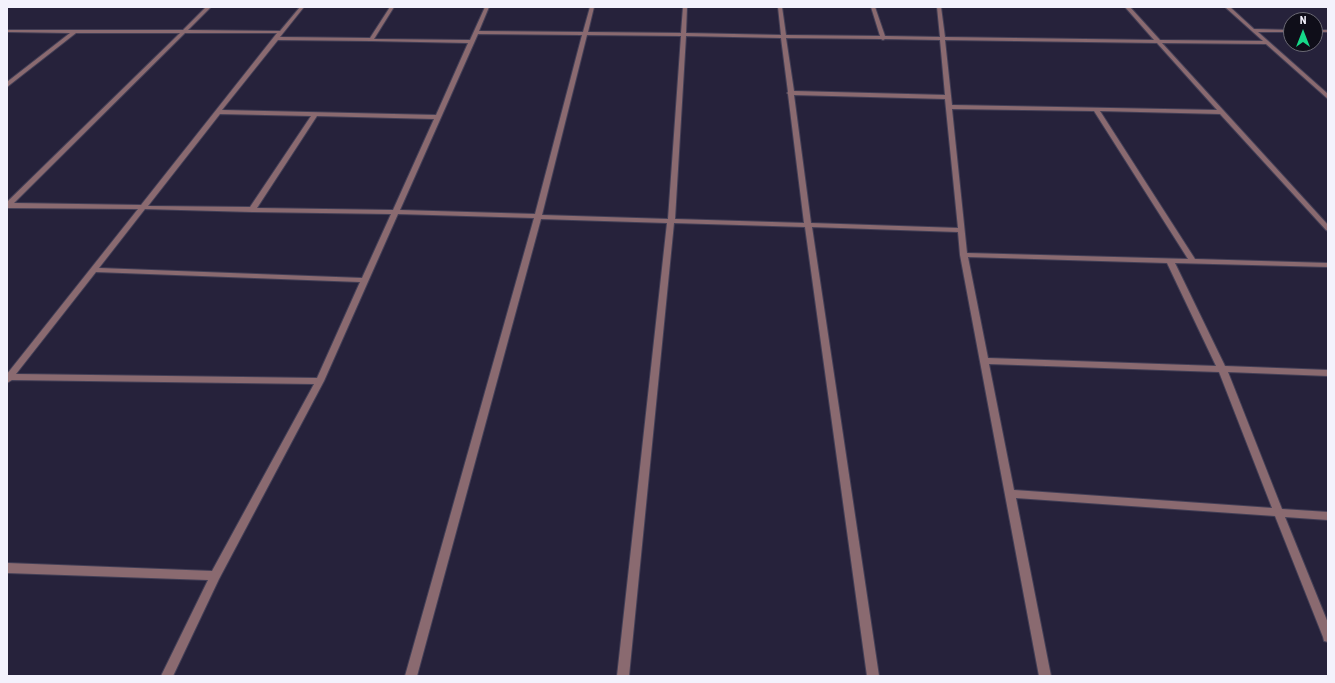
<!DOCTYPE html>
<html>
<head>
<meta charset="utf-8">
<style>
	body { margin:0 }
	#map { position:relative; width:1335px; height:683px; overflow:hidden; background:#26223b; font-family:"Roboto Condensed",sans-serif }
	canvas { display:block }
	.frame { position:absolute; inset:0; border:8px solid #f3f2fc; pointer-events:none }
	.north { position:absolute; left:1283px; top:12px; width:40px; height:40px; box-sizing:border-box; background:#0f0e19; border:1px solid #6a6974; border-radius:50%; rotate:0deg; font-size:11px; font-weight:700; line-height:16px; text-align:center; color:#f3f2fc }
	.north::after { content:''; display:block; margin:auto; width:14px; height:18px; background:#16d989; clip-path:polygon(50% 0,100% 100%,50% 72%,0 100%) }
</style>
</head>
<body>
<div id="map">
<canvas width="1335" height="683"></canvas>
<div class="frame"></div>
<div class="north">N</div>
</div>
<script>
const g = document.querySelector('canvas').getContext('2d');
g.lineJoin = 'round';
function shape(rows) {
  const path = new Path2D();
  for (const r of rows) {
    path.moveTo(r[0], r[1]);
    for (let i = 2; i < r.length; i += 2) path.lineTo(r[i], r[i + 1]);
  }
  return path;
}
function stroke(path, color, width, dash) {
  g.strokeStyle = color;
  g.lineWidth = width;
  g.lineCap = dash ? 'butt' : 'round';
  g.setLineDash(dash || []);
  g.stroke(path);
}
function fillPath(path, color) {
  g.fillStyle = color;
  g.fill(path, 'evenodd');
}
const street = shape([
	[206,7,211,7,188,30,280,31,300,7,304,7,280,37,370,38,390,7,394,7,374,39,470,40,485,7,489,7,479,31,583,32,590,7,594,7,588,32,681,33,683,7,687,7,686,33,781,35,778,7,782,7,786,35,880,36,871,7,875,7,885,36,940,37,937,7,941,7,945,37,1154,40,1125,7,1130,7,1160,40,1263,41,1225,7,1230,7,1254,29,1291,30,1291,32,1258,32,1328,94,1328,99,1266,44,1162,43,1328,225,1328,231,1326,230,1220,114,1100,111,1195,259,1328,263,1328,267,1175,263,1225,366,1328,370,1328,376,1228,372,1282,509,1328,512,1328,520,1285,517,1328,623,1328,642,1324,641,1323,637,1275,516,1016,498,1051,676,1039,676,960,255,958,232,812,227,879,676,867,676,805,227,674,223,629,676,617,676,667,223,541,219,417,676,405,676,534,218,398,214,324,381,219,579,173,676,161,676,208,580,7,573,7,563,212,571,314,384,12,380,7,383,7,374,138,209,7,208,7,202,180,33,76,33,7,87,7,82,70,33,7,32,7,30,183,30,206,7],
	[185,33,277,33,141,205,14,203,185,33],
	[478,34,582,35,535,214,400,210,478,34],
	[587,35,681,36,668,219,542,215,587,35],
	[686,36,781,38,788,92,787,93,788,94,804,223,675,219,686,36],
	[786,38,881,39,883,40,885,39,940,40,945,95,794,91,786,38],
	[278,40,371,41,468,43,436,115,222,110,278,40],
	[945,40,1157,43,1217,110,952,105,945,40],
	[794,95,945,99,958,228,811,223,794,95],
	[952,109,1094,111,1188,259,967,253,952,109],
	[220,114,311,116,250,207,148,206,220,114],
	[317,116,434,119,393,210,257,208,317,116],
	[145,209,252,212,391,214,362,278,99,268,145,209],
	[968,257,1167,263,1216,366,988,358,968,257],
	[96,272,360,282,317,378,16,374,96,272],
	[989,364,1219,372,1272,508,1014,490,989,364],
	[1315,30,1328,30,1328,32,1315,32,1315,30]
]);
stroke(street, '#433f56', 2);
fillPath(street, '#8a6a70');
</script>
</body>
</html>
